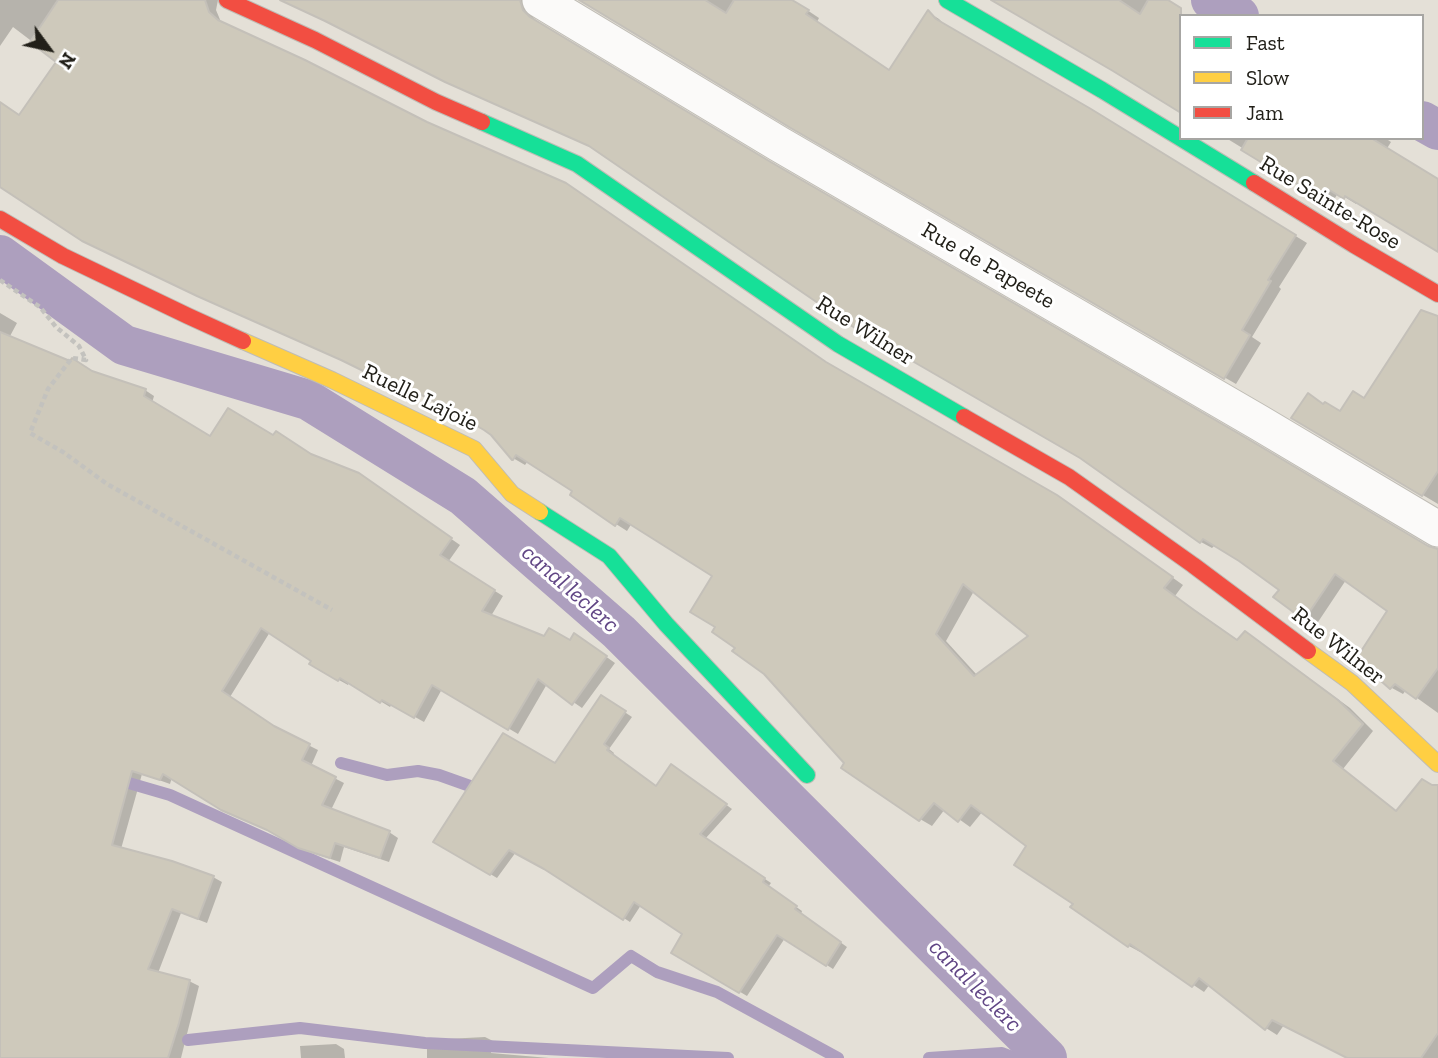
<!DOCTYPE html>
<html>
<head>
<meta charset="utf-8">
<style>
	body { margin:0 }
	#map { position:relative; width:1438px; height:1058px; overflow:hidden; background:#e4e0d7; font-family:"Zilla Slab",serif }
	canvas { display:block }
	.legend { position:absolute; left:1179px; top:14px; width:245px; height:126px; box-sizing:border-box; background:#fff; border:2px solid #a7a6a3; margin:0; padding:9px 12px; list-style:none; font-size:21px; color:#222019 }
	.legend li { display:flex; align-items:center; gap:14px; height:35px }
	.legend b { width:35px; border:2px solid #a7a6a3 }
	.north { position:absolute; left:14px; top:14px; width:70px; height:70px; -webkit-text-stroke:5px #fff; paint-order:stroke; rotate:123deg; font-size:19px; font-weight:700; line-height:28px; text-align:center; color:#222019 }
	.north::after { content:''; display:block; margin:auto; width:24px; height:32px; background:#222019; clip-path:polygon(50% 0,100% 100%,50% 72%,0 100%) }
</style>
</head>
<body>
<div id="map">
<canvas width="1438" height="1058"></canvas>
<ul class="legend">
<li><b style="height:9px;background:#16e098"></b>Fast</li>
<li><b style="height:9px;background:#ffcf43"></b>Slow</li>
<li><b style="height:9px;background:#f24e42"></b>Jam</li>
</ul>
<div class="north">N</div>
</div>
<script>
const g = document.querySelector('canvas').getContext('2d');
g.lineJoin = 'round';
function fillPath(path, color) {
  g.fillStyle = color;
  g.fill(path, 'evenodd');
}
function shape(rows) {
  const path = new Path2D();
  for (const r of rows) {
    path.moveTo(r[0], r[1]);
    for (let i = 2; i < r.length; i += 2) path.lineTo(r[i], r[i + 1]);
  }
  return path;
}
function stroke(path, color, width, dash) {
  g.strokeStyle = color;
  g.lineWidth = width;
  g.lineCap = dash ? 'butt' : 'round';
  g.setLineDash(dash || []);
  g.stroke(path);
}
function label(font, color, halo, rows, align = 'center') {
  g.font = font + ' "Zilla Slab",serif';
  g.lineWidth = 6;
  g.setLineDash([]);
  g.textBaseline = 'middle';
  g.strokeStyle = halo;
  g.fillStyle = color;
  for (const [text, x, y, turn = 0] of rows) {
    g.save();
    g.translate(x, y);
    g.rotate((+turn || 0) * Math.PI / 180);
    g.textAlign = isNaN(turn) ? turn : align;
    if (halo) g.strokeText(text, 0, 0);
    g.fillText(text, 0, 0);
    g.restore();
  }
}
fillPath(shape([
	[0,0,218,0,216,10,221,22,837,371,1069,504,1183,585,1175,596,1239,641,1245,633,1257,640,1350,708,1373,731,1343,769,1398,812,1433,787,1438,787,1438,1058,1350,1058,1284,1025,1277,1035,1266,1028,1210,984,1204,992,1141,950,1140,952,1129,946,1075,903,1028,846,983,811,970,827,945,809,932,826,920,819,847,763,765,672,717,627,714,576,632,523,627,531,616,524,574,491,528,461,525,465,513,458,492,434,439,402,409,390,408,392,354,366,0,180,0,145,59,62,13,27,0,46],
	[974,591,1031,636,977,675,946,641],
	[281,0,533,0,531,8,533,17,541,26,781,170,1438,553,1438,713,1406,690,1403,694,1392,688,1358,658,1389,611,1346,580,1316,625,1305,619,1282,590,1215,545,1212,548,1201,542,1081,457,597,149],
	[582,0,792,0,819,18,817,22,890,71,928,12,939,19,948,28,1103,118,1307,243,1279,287,1281,289,1252,337,1261,343,1236,384,790,125],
	[994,0,1148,0,1180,22],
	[1226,138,1385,138,1391,142,1386,150,1438,181,1438,250,1357,201,1356,204,1338,193,1332,203],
	[0,313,17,323,9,338,93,373,145,390,154,396,152,403,211,438,274,438,368,481,460,545,448,562,503,596,491,616,545,638,570,642,584,641,615,663,582,708,547,684,518,734,442,689,424,722,392,704,390,707,349,682,348,685,339,680,270,632,230,697,278,730,318,750,311,766,344,783,331,810,389,832,398,838,389,862,344,847,340,862,309,852,172,777,170,784,142,774,121,849,213,877,222,882,207,923,181,913,158,973,189,981,199,986,181,1058,0,1058],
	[1438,317,1438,504,1293,418,1320,402,1341,414,1365,399],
	[608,701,632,717,609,749,614,753,612,756,657,787,678,770,732,809,705,839,771,883,768,887,802,911,801,914,847,947,833,969,785,938,747,996,673,952,685,933,641,905,630,922,548,869,516,852,497,878,435,841,556,765],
	[485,1037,493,1041,491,1053,549,1058,585,1058,427,1058,427,1040],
	[336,1044,344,1049,345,1058,301,1058,300,1046]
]), '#0003');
stroke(shape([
	[341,763,387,775,418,771,439,775,484,791],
	[115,779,170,795,593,988,631,956,657,972,717,992,838,1058],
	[188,1040,300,1028,425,1043,728,1058],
	[929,1058,1002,1053,1015,1058]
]), '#ad9fbe', 12);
stroke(shape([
	[1211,0,1239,16],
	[1422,121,1438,130],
	[0,255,124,345,308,400,463,496,619,632,1047,1058]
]), '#ad9fbe', 40);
const building = shape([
	[58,0,205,0,209,12,218,20,305,60,427,122,566,183,826,362,1057,495,1173,577,1164,588,1194,610,1237,640,1245,631,1338,700,1363,724,1333,761,1396,811,1422,779,1432,785,1438,785,1438,1033,1421,1058,1347,1058,1272,1020,1265,1030,1199,978,1192,987,1130,944,1128,947,1070,907,1073,904,1014,865,1026,846,971,805,958,822,934,803,919,821,841,768,844,763,764,674,732,651,735,648,712,632,715,627,690,612,712,576,620,518,615,526,570,495,572,491,516,455,513,460,512,460,491,435,484,430,426,397,397,385,396,387,341,360,197,296,82,241,0,187,0,102,19,115,56,62,30,42,58,0],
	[963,584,1028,636,974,676,936,634,963,584],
	[280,0,520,0,523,10,530,17,769,161,1248,439,1428,546,1438,549,1438,668,1416,699,1395,684,1390,689,1356,659,1387,611,1335,574,1304,620,1273,597,1279,590,1239,561,1203,539,1200,543,1080,458,850,325,589,146,445,82,325,21,280,0],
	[579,0,705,0,726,13,734,0,792,0,809,10,806,14,889,70,928,10,936,19,1091,109,1296,235,1268,280,1271,281,1242,330,1250,335,1224,379,789,127,579,0],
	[991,0,1119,0,1140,14,1148,0,1168,0,1181,8,1181,113,1113,71,991,0],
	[1248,138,1371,138,1438,179,1438,252,1345,196,1344,199,1326,188,1320,198,1241,150,1248,138],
	[1421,310,1438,316,1438,471,1422,496,1291,418,1308,393,1323,404,1325,402,1340,411,1353,391,1364,398,1421,310],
	[0,332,70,361,72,358,92,371,146,389,144,396,210,436,228,408,273,435,276,431,311,454,359,473,452,538,440,555,495,590,482,611,544,636,549,628,570,640,574,633,607,656,572,705,538,679,508,730,432,685,414,718,382,700,380,703,340,678,338,681,309,664,311,661,261,628,222,691,274,726,310,744,302,760,336,777,322,805,390,831,380,858,335,843,330,858,298,848,267,830,221,810,163,774,160,780,132,771,112,845,172,861,214,876,198,919,172,909,148,969,190,980,179,1023,168,1058,0,1058,0,332],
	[601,695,626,711,604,744,609,748,607,750,656,786,671,764,727,804,700,834,765,878,763,882,797,906,795,909,841,942,826,966,777,935,739,993,671,953,682,934,634,902,623,920,544,869,509,850,490,875,433,842,503,733,555,763,601,695]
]);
fillPath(building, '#cec9bb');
stroke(building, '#c4c0b9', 2);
const street = shape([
	[540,0,779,144,1258,422,1438,529]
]);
const fast = shape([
	[947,0,1102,90,1254,183],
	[482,122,577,164,838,344,964,417],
	[540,512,609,556,666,624,807,775]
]);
const slow = shape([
	[243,341,332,380,474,449,512,494,540,512],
	[1308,651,1352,683,1438,764]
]);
const jam = shape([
	[227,0,315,40,436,102,482,122],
	[1254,183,1354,245,1438,294],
	[0,219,63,256,188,316,243,341],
	[964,417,1069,477,1193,565,1308,651]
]);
stroke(street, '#bfbcb5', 37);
stroke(fast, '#bfbcb5', 18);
stroke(slow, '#bfbcb5', 18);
stroke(jam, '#bfbcb5', 18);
stroke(shape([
	[0,280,40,307,56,327,79,346,86,360,72,358,48,389,30,433,63,452,107,484,332,610]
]), '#c3c2be', 4.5, [5, 3.5]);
stroke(street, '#fbfaf9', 35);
stroke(fast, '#16e098', 16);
stroke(slow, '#ffcf43', 16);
stroke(jam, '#f24e42', 16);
label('23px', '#222019', '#fff', [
	["Rue Sainte-Rose",1330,203,31],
	["Rue de Papeete",988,266,30],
	["Rue Wilner",865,331,32],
	["Ruelle Lajoie",420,398,26],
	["Rue Wilner",1338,646,38]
]);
label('italic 24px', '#614685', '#fff', [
	["canal leclerc",570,589,41],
	["canal leclerc",975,986,45]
]);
</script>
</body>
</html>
